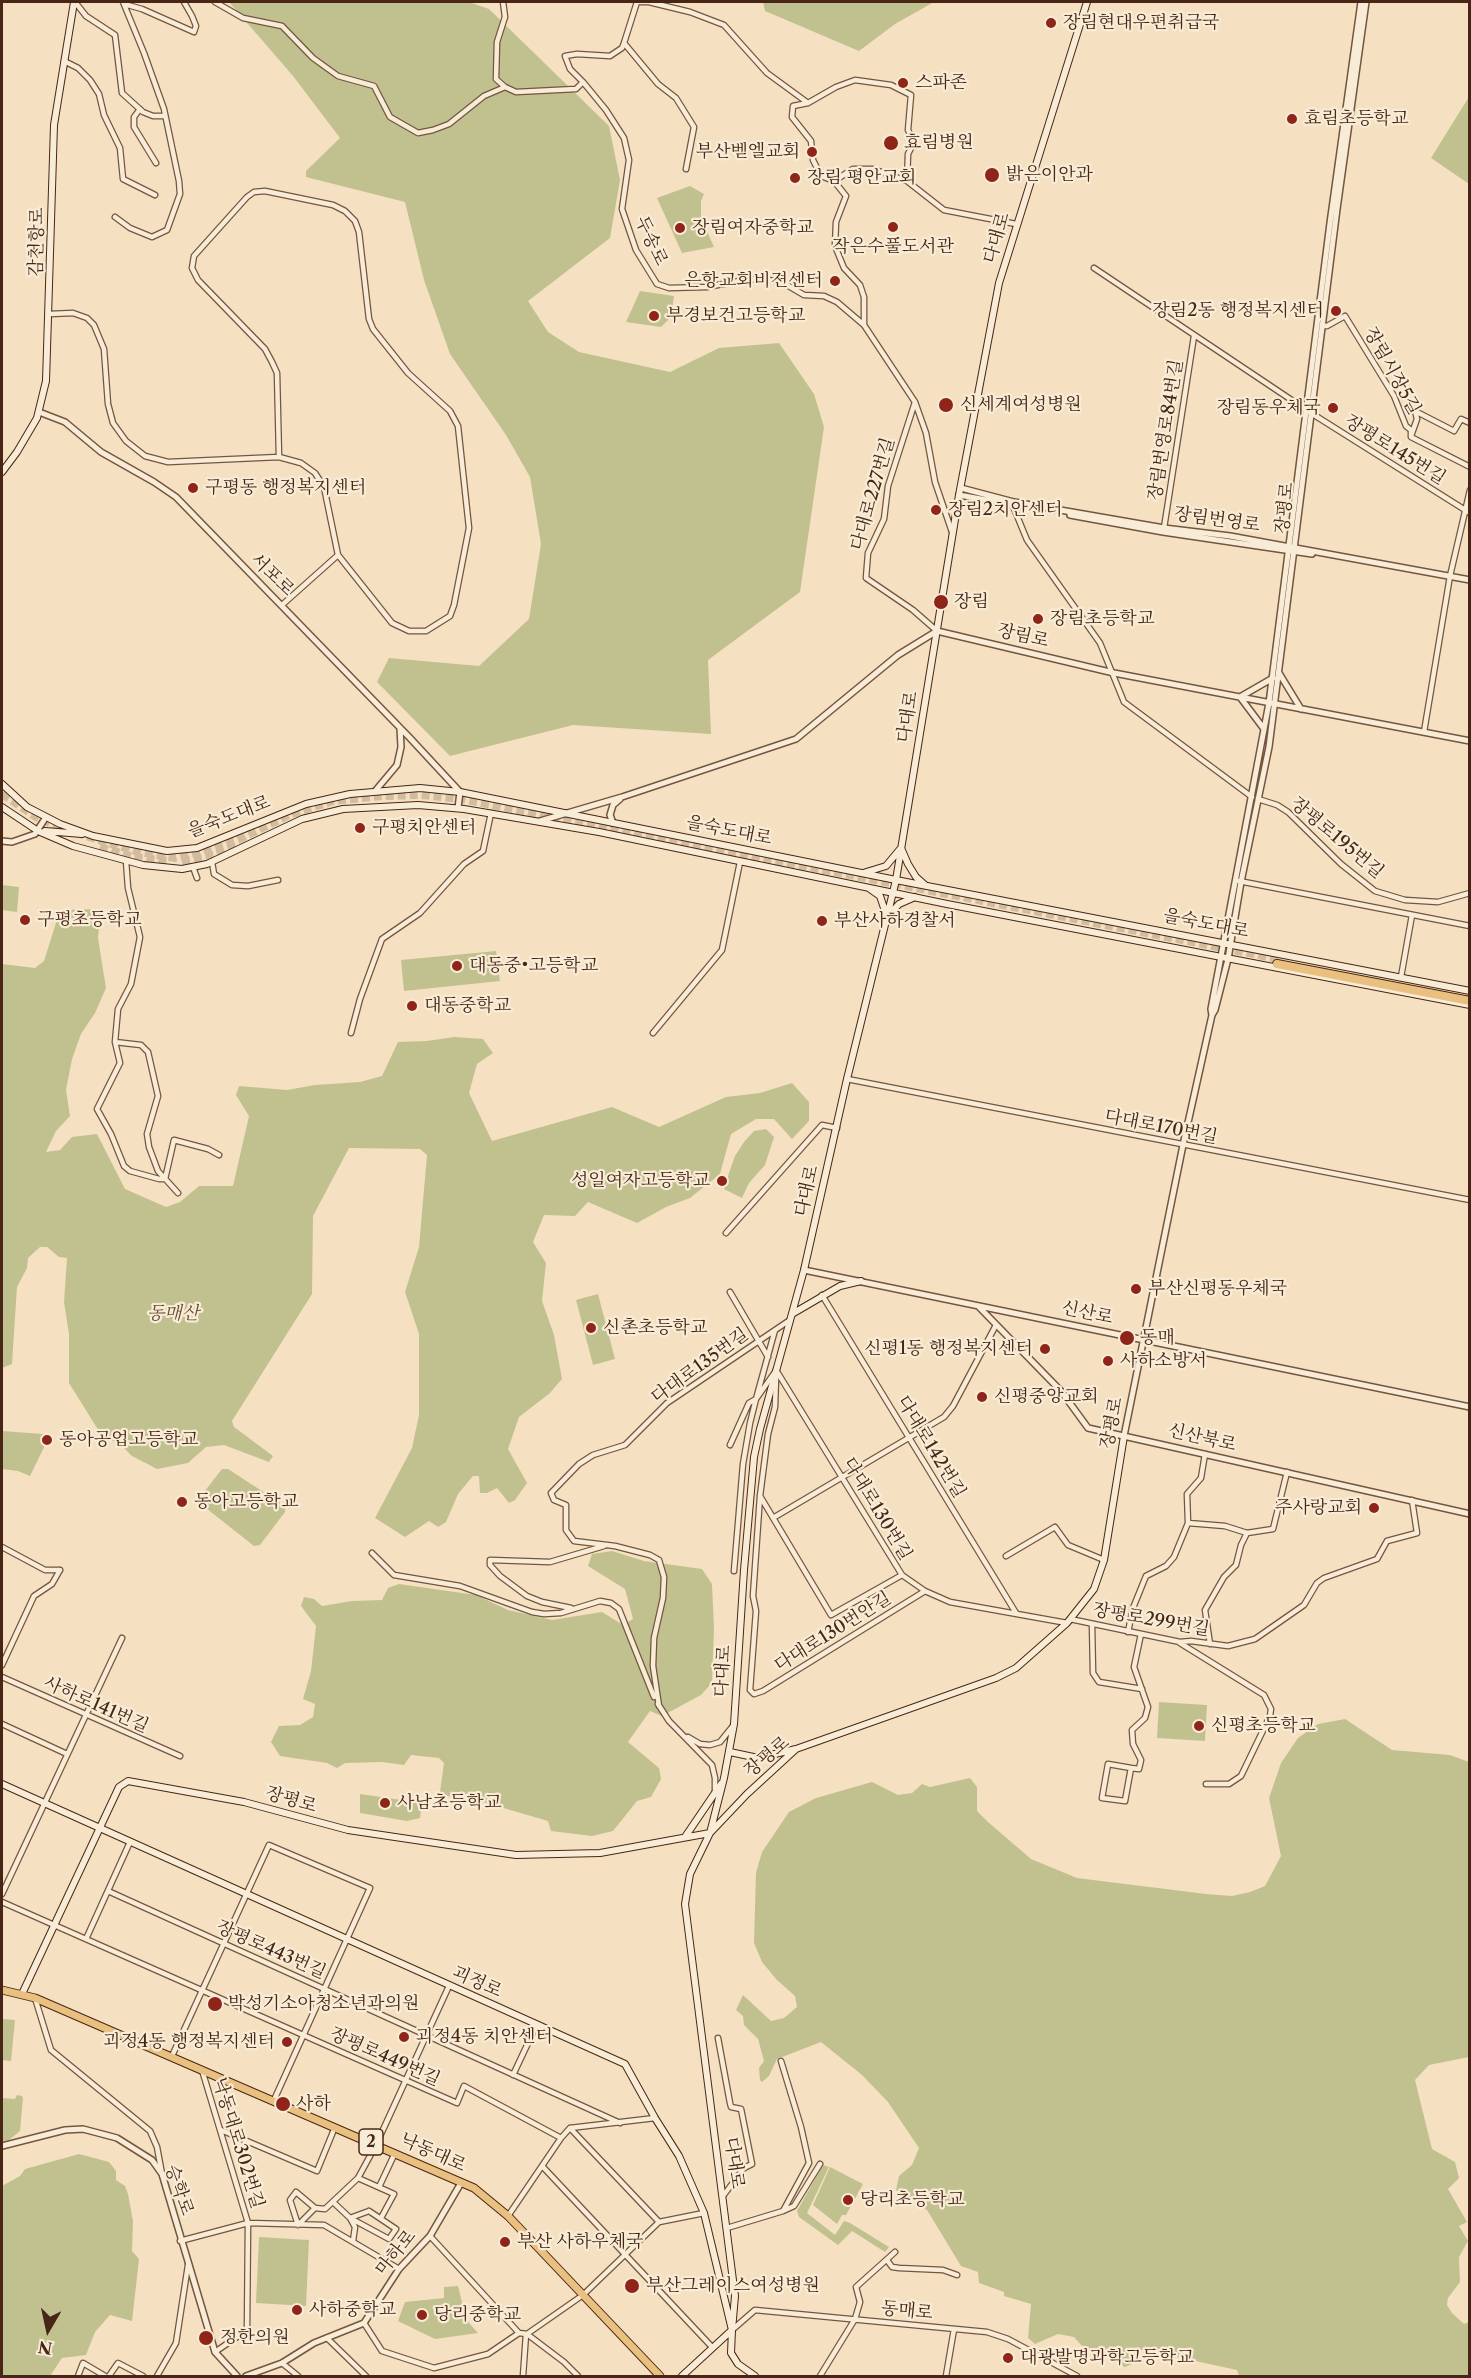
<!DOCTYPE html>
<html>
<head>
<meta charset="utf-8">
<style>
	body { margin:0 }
	#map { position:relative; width:1471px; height:2378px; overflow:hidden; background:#f5e1c1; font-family:"Libre Caslon Text",serif }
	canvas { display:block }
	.frame { position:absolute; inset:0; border:3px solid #482615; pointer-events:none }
	.north { position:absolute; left:18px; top:2300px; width:60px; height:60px; -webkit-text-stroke:4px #f8ecd7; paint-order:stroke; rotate:189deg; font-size:16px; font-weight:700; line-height:24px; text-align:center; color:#482615 }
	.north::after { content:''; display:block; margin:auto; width:21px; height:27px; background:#482615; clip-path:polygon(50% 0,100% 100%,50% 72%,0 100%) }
</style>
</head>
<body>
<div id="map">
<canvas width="1471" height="2378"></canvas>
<div class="frame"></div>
<div class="north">N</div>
</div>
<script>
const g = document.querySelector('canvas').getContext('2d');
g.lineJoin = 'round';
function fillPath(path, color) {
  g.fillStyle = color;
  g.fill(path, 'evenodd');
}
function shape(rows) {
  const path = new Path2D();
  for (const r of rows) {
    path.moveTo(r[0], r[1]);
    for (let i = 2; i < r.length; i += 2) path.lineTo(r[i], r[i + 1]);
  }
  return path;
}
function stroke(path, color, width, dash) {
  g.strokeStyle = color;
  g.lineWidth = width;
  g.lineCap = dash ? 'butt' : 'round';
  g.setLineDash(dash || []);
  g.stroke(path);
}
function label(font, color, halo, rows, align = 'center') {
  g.font = font + ' "Libre Caslon Text","Noto Serif KR",serif';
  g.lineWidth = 4.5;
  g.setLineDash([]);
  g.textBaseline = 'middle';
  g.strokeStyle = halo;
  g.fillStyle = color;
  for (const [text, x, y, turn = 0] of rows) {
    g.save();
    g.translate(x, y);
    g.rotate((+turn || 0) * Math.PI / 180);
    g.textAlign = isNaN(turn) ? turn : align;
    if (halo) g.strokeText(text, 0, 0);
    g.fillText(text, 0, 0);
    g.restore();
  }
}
fillPath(shape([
	[229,2,469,2,489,9,609,126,620,180,610,238,528,301,548,332,579,352,670,372,719,348,779,343,814,394,824,427,800,592,708,660,711,734,573,725,450,756,377,682,389,658,479,666,529,619,541,544,530,477,506,435,450,354,424,280,405,202,306,177,306,171,340,138,293,76],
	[763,2,934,2,895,24,859,51,765,11],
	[1469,98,1469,184,1431,158,1467,100],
	[690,186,704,194,701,201,701,218,714,247,682,253,657,198],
	[640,291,674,296,671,317,661,327,626,322],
	[2,885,19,887,17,912,2,910],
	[101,909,98,938,106,988,95,1013,81,1034,72,1059,66,1090,70,1116,56,1131,46,1152,60,1150,72,1137,97,1134,125,1189,166,1207,180,1202,199,1186,233,1186,249,1116,236,1095,239,1086,287,1090,315,1085,360,1082,382,1076,398,1042,427,1041,454,1037,483,1039,493,1053,477,1064,469,1093,492,1141,612,1107,659,1127,726,1097,760,1093,792,1083,809,1102,809,1121,792,1139,774,1119,756,1119,731,1134,720,1174,690,1198,666,1207,637,1223,588,1202,575,1216,544,1215,533,1242,546,1263,542,1301,554,1335,562,1379,550,1393,519,1417,508,1449,527,1483,515,1500,509,1503,497,1488,487,1493,480,1493,479,1476,473,1476,458,1494,446,1522,438,1527,429,1521,405,1537,375,1518,412,1448,419,1415,419,1334,405,1292,419,1247,427,1155,420,1149,349,1148,313,1216,312,1294,232,1421,234,1427,273,1456,269,1462,224,1445,206,1447,188,1463,157,1469,132,1456,123,1447,106,1437,97,1428,69,1383,69,1334,64,1302,67,1258,59,1257,47,1247,40,1247,28,1258,27,1268,17,1287,12,1364,2,1368,2,964,35,968,44,961,60,910],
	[496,951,500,981,404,991,401,960],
	[766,1129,774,1137,765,1165,749,1183,742,1198,724,1189,729,1173,735,1156,744,1142,754,1131],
	[598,1294,615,1359,593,1365,576,1300],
	[2,1431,43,1434,49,1437,30,1476,18,1471,2,1469],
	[222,1469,228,1469,285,1506,285,1512,260,1545,254,1546,197,1501],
	[612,1551,644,1561,702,1569,712,1584,714,1629,712,1683,701,1695,662,1716,650,1711,628,1742,659,1768,661,1779,651,1797,637,1801,613,1831,592,1836,551,1831,548,1821,466,1797,445,1796,440,1792,444,1763,439,1758,411,1755,404,1765,382,1762,345,1763,337,1768,327,1763,280,1756,271,1742,279,1726,300,1725,313,1717,315,1704,303,1699,311,1671,316,1626,301,1606,304,1597,314,1599,322,1606,352,1601,382,1600,388,1588,399,1584,476,1595,508,1610,552,1620,602,1612,623,1625,633,1619,625,1589,588,1566,592,1554],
	[1159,1702,1207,1705,1205,1741,1157,1738],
	[1345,1719,1392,1750,1450,1755,1469,1762,1469,2057,1429,2065,1415,2080,1432,2149,1455,2162,1459,2178,1448,2189,1467,2222,1459,2226,1468,2241,1459,2257,1460,2282,1448,2298,1447,2305,1452,2313,1464,2324,1469,2322,1469,2376,1239,2376,1237,2370,1149,2351,1141,2350,1134,2355,1132,2364,1125,2367,1081,2345,1074,2337,1058,2334,1035,2344,1028,2338,1031,2304,1004,2296,1004,2292,979,2283,978,2272,961,2266,927,2210,896,2190,899,2176,912,2165,919,2148,888,2102,862,2075,821,2042,777,2059,769,2076,762,2082,760,2080,759,2068,764,2061,758,2039,744,2025,743,2016,736,2010,743,1995,771,2021,784,2018,797,2007,795,1996,777,1980,762,1962,754,1943,756,1873,762,1852,789,1812,816,1798,872,1782,898,1795,912,1793,922,1784,930,1787,970,1778,977,1787,977,1811,988,1822,1031,1859,1077,1878,1206,1894,1232,1896,1250,1892,1265,1886,1281,1856,1269,1798,1281,1763,1298,1738,1318,1724],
	[360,1794,422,1803,420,1818,407,1821,360,1813],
	[2,2019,15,2020,11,2061,2,2060],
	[17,2095,22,2096,23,2098,20,2131,9,2140,2,2141,2,2098,15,2099],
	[79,2154,109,2162,116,2171,116,2180,125,2186,128,2194,133,2221,132,2251,139,2259,132,2321,110,2315,95,2332,86,2355,62,2358,50,2376,2,2376,2,2186,20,2176,25,2169],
	[823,2165,829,2167,807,2213,835,2235,844,2221,850,2223,889,2247,885,2252,852,2231,838,2245,799,2217,797,2211],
	[830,2167,863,2184,846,2215,842,2215,837,2224,813,2205],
	[259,2237,309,2240,306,2306,256,2303],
	[458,2286,462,2302,460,2313,478,2333,435,2339,398,2321,405,2302,444,2298,444,2287]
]), '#c1c190');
stroke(shape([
	[2,794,36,817,60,828,135,851,175,858,202,852,240,839,289,815,333,801,382,796,421,795,461,799,1279,959],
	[100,847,134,857,170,861],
	[182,861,216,855,239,844]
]), '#d2bc9f', 8, [8, 4]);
const minor = shape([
	[75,2,86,16,115,35,122,93,143,112,153,116,165,116],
	[215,2,243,18,282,26,313,58,338,76,374,86,390,117,418,133,433,130,449,124,484,96,505,87],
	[503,2,505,17,497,42,496,79,505,87,516,92,576,89,583,82,606,110,624,138,629,160,622,209,636,250,657,284,669,288,707,287,750,279,780,281,804,295,824,296,837,302,864,325,915,402,926,433,935,482,952,532],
	[124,4,142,9,194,32,196,26,192,16,184,2],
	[624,43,658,84,676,98,694,127,686,169],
	[64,61,78,68,90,80,99,94,104,115,120,148,123,179,155,195],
	[583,82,570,69,565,56,577,54,610,56,622,48,624,43,637,2,649,2,690,12,724,25,767,73,808,103],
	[140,109,134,117,134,127,156,163],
	[834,181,853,169,873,169,907,181,944,210,1016,224],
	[115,217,130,228,152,237,167,230,180,194,179,181,164,109,144,53,123,2],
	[1094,268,1311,413,1470,513],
	[50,314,73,313,87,318,94,325,104,349,108,404,113,423,126,441,145,456,168,462,279,457,301,463,315,473,324,487,338,555,282,605],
	[864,325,864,297,860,285,844,268,835,246,836,222,846,196,834,181,821,176,813,160,811,141,792,117,793,106,808,103,836,87,855,80,891,85,911,95,908,130,914,142,908,154,907,181],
	[1322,326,1327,326,1345,316,1394,396,1406,426,1411,430,1411,437,1470,467],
	[915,402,888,486,884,519,868,553,866,578,913,610,937,631],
	[1415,411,1454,431,1461,419,1470,423],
	[1411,436,1417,419,1415,411],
	[279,457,277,373,272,362,265,349,198,280,192,268,194,256,247,197,254,192,265,191,333,205,345,211,355,221,359,232,369,319,373,329,408,373,450,411,458,426,469,528,454,605,450,616,426,631,409,631,392,623,338,555],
	[1013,506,1027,540,1100,643,1124,702,1252,797],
	[1164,528,1194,336],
	[1424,732,1450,576,1470,490],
	[1258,799,1277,805,1288,812,1341,864,1375,891,1405,900,1438,902,1470,893],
	[126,861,128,888,140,937,131,984,118,1009,115,1042,120,1063,97,1109,111,1134,124,1166,130,1171,159,1179,165,1179],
	[212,862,214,874,232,885,248,886,278,880],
	[193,867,197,878],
	[1239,881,1470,926],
	[1401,977,1412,915],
	[351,1033,360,999,382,939,420,913,464,864,483,851,491,813],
	[653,1033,722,950,740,862],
	[115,1042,141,1045,148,1052,158,1096,147,1134,149,1147,158,1171,178,1193],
	[847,1079,1470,1200],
	[165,1179,174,1140,208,1149,219,1155],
	[726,1233,822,1125,837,1128],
	[730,1292,768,1357],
	[822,1295,1016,1613],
	[776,1370,902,1575,925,1591,950,1602,1067,1623],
	[776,1378,775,1407,768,1434,760,1496,753,1596,756,1611,750,1690,754,1694,763,1691,925,1591],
	[730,1445,749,1403,756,1399,775,1330],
	[760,1496,831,1615,902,1575],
	[773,1518,944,1417,953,1406,996,1325],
	[1188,1523,1225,1526,1247,1533,1273,1529,1287,1472],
	[2,1547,45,1570,60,1570],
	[372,1553,394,1575,460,1586,532,1612,544,1614,561,1613,600,1601,611,1603,619,1609,654,1697],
	[1006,1556,1055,1527,1068,1545,1104,1560],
	[734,1571,743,1464,750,1423,756,1399,775,1372],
	[571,1608,542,1602,527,1596,500,1576,490,1565,490,1560,550,1562,604,1546],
	[1070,1619,1180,1642,1191,1641,1228,1646,1255,1639,1304,1605,1317,1583,1324,1578,1377,1559,1387,1541,1417,1533,1412,1500],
	[1092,1624,1093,1673,1099,1682,1142,1689],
	[1128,1632,1133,1608,1146,1576,1166,1566,1174,1557,1188,1523,1187,1494,1201,1478,1205,1454],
	[1180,1643,1264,1695,1271,1709,1270,1716,1241,1776,1229,1784,1206,1784],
	[1210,1644,1205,1610,1224,1577,1236,1565,1241,1545,1247,1533],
	[2,1665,34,1596,52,1584,60,1570],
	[2,1677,180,1756],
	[658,1704,669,1721,712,1765,715,1778,715,1791],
	[659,1706,653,1666,654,1638,663,1598,664,1577,659,1560,650,1555,615,1546,574,1541,566,1530,566,1505,554,1500,551,1493,579,1464,593,1455,625,1445,667,1403,790,1320],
	[2,1724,67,1754],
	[688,1737,700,1744,710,1745,720,1742,733,1726],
	[1131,1768,1125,1801,1102,1798,1108,1764,1131,1768,1139,1769,1141,1760,1133,1744,1132,1730,1145,1718,1148,1707,1134,1667,1141,1634],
	[108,1891,620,2123],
	[2,1894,122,1638],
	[2,1902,457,2103,464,2086,561,2138],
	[86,1939,130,1842],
	[35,1998,51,2050,150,2131,157,2147,162,2174],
	[718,2038,730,2103,731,2107,741,2109,752,2164,744,2168,723,2196],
	[172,2056,269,1845,370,1888,274,2100],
	[202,2070,248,2223,247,2330,215,2352],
	[513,2075,537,2024],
	[570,2128,659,2222],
	[221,2130,317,2171,335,2127],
	[543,2167,712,2347],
	[358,2178,394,2194,381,2218],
	[379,2187,395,2153],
	[333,2202,350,2218,355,2227,353,2241],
	[315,2208,296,2192,290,2200,298,2225,315,2208,325,2209,358,2178,376,2145,449,1986],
	[369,2211,396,2229,389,2239,350,2218,369,2211],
	[783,2211,794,2206,820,2164],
	[508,2216,561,2138,570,2128,655,2118],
	[727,2228,783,2211,809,2163,801,2127,781,2061],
	[430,2236,519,2333],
	[180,2241,248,2223,324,2225,399,2269],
	[887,2260,892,2267,899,2268,943,2270,957,2275],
	[364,2323,382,2351,434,2368,488,2354,519,2333,527,2334,583,2295,659,2222,704,2213],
	[732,2330,755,2310,987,2332,1008,2339,1077,2376],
	[527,2334,564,2362,578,2376],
	[327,2338,366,2376],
	[282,2363,298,2376],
	[78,2376,83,2363,105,2376],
	[109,2376,118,2363,143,2376],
	[157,2376,176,2343,188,2265],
	[523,2376,526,2334],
	[820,2376,855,2319,860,2302,856,2287,895,2252],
	[946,2376,954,2329]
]);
const tertiary = shape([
	[39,412,65,422,101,452,154,482,176,497,409,737,460,792,458,808],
	[961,488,1014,502,1164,528,1230,536,1470,580],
	[959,495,1019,506],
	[1070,515,1163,532,1312,554],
	[1279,673,1301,709],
	[1264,729,1240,697,1273,678],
	[376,790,397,765,401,747,400,728],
	[540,821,622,797,796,739,898,655,937,631,1114,673,1470,741],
	[613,823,610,815,613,805,620,799],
	[2,841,12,842,35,834,46,817],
	[1212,1015,1215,1010,1228,959,1241,882,1269,747,1337,209,1366,2],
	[804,1270,1470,1407],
	[979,1307,1061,1391,1088,1428,1470,1514],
	[1124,1436,1183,1145,1212,1015,1211,1009,1269,703,1330,223,1361,2],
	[2,2146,65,2130,83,2129,117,2138,152,2160,162,2174,215,2352,237,2376],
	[246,2376,282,2363,314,2343,364,2323,399,2269,430,2236,461,2183]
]);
const secondary = shape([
	[2,472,17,452,37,418,46,381,54,125,74,2],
	[2,784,27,807,60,824,93,836,167,851,197,848,306,804,350,794,420,788,460,792,896,880,1470,991],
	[2,807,38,831,73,846,143,865,182,869,207,864,302,819,343,809,418,805,464,809,599,832,947,904,1470,1005],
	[45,831,82,834],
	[863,873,886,866,901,848,908,864,916,877,925,885],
	[870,889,880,896,886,914],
	[887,917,899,904,915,897],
	[792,1314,840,1286,861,1281],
	[730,1752,758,1758,796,1749],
	[2,1784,625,2064,655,2118,679,2156,704,2213,732,2330,731,2353,738,2364,755,2376],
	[685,1837,721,1784],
	[22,1994,119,1787,128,1781,244,1802,348,1830,516,1855,600,1853,710,1833,747,1794,796,1749,996,1678,1016,1668,1067,1623,1094,1589,1104,1560,1124,1436],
	[682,2376,732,2330,735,2296,685,1904,690,1874,710,1833,724,1778,734,1724,744,1570,754,1457,760,1429,804,1270,847,1079,896,880,959,495,999,283,1087,2]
]);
const primary = shape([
	[2,1990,35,1998,474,2188,508,2216,660,2376]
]);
const trunk = shape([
	[1277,964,1470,1001]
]);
stroke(minor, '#735540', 7);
stroke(tertiary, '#735540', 8);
stroke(secondary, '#482615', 8);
stroke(primary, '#482615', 9);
stroke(trunk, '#482615', 10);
stroke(minor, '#f8ecd7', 4.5);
stroke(tertiary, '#f8ecd7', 5);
stroke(secondary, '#f8ecd7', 6);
stroke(primary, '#eac080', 7);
stroke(trunk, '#eac080', 8);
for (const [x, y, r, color] of [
	[1051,23,6,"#8f2418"],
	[903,83,6,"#8f2418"],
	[1292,119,6,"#8f2418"],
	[891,143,8,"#8f2418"],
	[812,152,6,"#8f2418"],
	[992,175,8,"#8f2418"],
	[795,178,6,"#8f2418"],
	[893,227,6,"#8f2418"],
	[680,228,6,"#8f2418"],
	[835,281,6,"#8f2418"],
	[1336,311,6,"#8f2418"],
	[654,316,6,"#8f2418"],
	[946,405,8,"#8f2418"],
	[1333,408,6,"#8f2418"],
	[193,488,6,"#8f2418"],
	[936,510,6,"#8f2418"],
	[941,602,8,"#8f2418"],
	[1038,619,6,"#8f2418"],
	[360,828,6,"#8f2418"],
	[25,920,6,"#8f2418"],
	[822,921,6,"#8f2418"],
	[457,966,6,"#8f2418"],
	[412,1006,6,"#8f2418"],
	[722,1181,6,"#8f2418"],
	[1136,1289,6,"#8f2418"],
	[591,1328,6,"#8f2418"],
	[1127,1338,8,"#8f2418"],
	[1045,1349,6,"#8f2418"],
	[1108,1361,6,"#8f2418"],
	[982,1397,6,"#8f2418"],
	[47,1440,6,"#8f2418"],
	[182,1502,6,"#8f2418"],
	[1374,1508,6,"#8f2418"],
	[1199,1726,6,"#8f2418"],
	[385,1803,6,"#8f2418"],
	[215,2004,8,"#8f2418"],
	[404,2037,6,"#8f2418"],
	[287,2042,6,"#8f2418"],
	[283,2104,8,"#8f2418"],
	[848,2200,6,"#8f2418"],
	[505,2242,6,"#8f2418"],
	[632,2286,8,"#8f2418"],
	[297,2310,6,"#8f2418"],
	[422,2315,6,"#8f2418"],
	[206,2338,8,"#8f2418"],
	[1008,2358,6,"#8f2418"]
]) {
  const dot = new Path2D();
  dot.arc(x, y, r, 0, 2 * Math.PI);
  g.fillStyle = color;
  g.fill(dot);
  stroke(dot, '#f8ecd7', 2);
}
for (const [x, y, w] of [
	[371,2142,24]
]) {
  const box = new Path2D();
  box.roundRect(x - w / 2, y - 13, w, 26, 4.5);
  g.fillStyle = '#f8ecd7';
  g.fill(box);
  stroke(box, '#482615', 1.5);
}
label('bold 16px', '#482615', null, [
	["2",371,2142]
]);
label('18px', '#482615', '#f8ecd7', [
	["장림현대우편취급국",1063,23],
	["스파존",915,83],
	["효림초등학교",1304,119],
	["효림병원",904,143],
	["부산벧엘교회",800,152,"right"],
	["밝은이안과",1006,175],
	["장림 평안교회",807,178],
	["장림여자중학교",692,228],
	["작은수풀도서관",893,247,"center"],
	["은항교회비젼센터",823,281,"right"],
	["장림2동 행정복지센터",1324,311,"right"],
	["부경보건고등학교",666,316],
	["신세계여성병원",960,405],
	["장림동우체국",1321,408,"right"],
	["구평동 행정복지센터",205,488],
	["장림2치안센터",948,510],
	["장림",954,602],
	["장림초등학교",1050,619],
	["구평치안센터",372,828],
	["구평초등학교",37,920],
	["부산사하경찰서",834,921],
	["대동중•고등학교",469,966],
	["대동중학교",424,1006],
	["성일여자고등학교",710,1181,"right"],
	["부산신평동우체국",1148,1289],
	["신촌초등학교",603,1328],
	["동매",1140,1338],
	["신평1동 행정복지센터",1033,1349,"right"],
	["사하소방서",1120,1361],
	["신평중앙교회",994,1397],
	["동아공업고등학교",59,1440],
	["동아고등학교",194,1502],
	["주사랑교회",1362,1508,"right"],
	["신평초등학교",1211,1726],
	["사남초등학교",397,1803],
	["박성기소아청소년과의원",228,2004],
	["괴정4동 치안센터",416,2037],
	["괴정4동 행정복지센터",275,2042,"right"],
	["사하",296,2104],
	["당리초등학교",860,2200],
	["부산 사하우체국",517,2242],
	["부산그레이스여성병원",646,2286],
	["사하중학교",309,2310],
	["당리중학교",434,2315],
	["정한의원",220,2338],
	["대광발명과학고등학교",1020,2358]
], 'left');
label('18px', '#482615', '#f8ecd7', [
	["다대로",997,238,-74],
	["두송로",651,241,65],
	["감천항로",37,242,-89],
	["장림시장5길",1392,371,61],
	["장림번영로84번길",1166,430,-81],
	["장평로145번길",1395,450,32],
	["다대로227번길",873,494,-74],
	["장평로",1285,508,-84],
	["장림번영로",1217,520,8],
	["서포로",272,575,44],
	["장림로",1023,636,13],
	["다대로",908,717,-81],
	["을숙도대로",229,817,-21],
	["을숙도대로",729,831,11],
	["장평로195번길",1337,838,40],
	["을숙도대로",1206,924,11],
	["다대로170번길",1161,1127,11],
	["다대로",807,1191,-77],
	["신산로",1087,1313,12],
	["다대로135번길",700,1366,-36],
	["장평로",1112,1423,-79],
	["신산북로",1202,1438,13],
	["다대로142번길",931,1447,59],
	["다대로130번길",877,1509,59],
	["장평로299번길",1151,1620,10],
	["다대로130번안길",833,1632,-32],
	["다대로",723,1671,-86],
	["사하로141번길",96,1705,24],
	["장평로",767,1757,-40],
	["장평로",291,1800,16],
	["장평로443번길",271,1950,24],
	["괴정로",477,1982,24],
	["장평로449번길",385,2057,24],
	["낙동대로302번길",238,2143,73],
	["낙동대로",433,2153,24],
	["다대로",734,2163,82],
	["승학로",179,2190,71],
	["마하로",396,2253,-51],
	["동매로",907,2311,6]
]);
label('italic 18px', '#664d34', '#f8ecd7', [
	["동매산",173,1314]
]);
</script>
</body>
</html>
